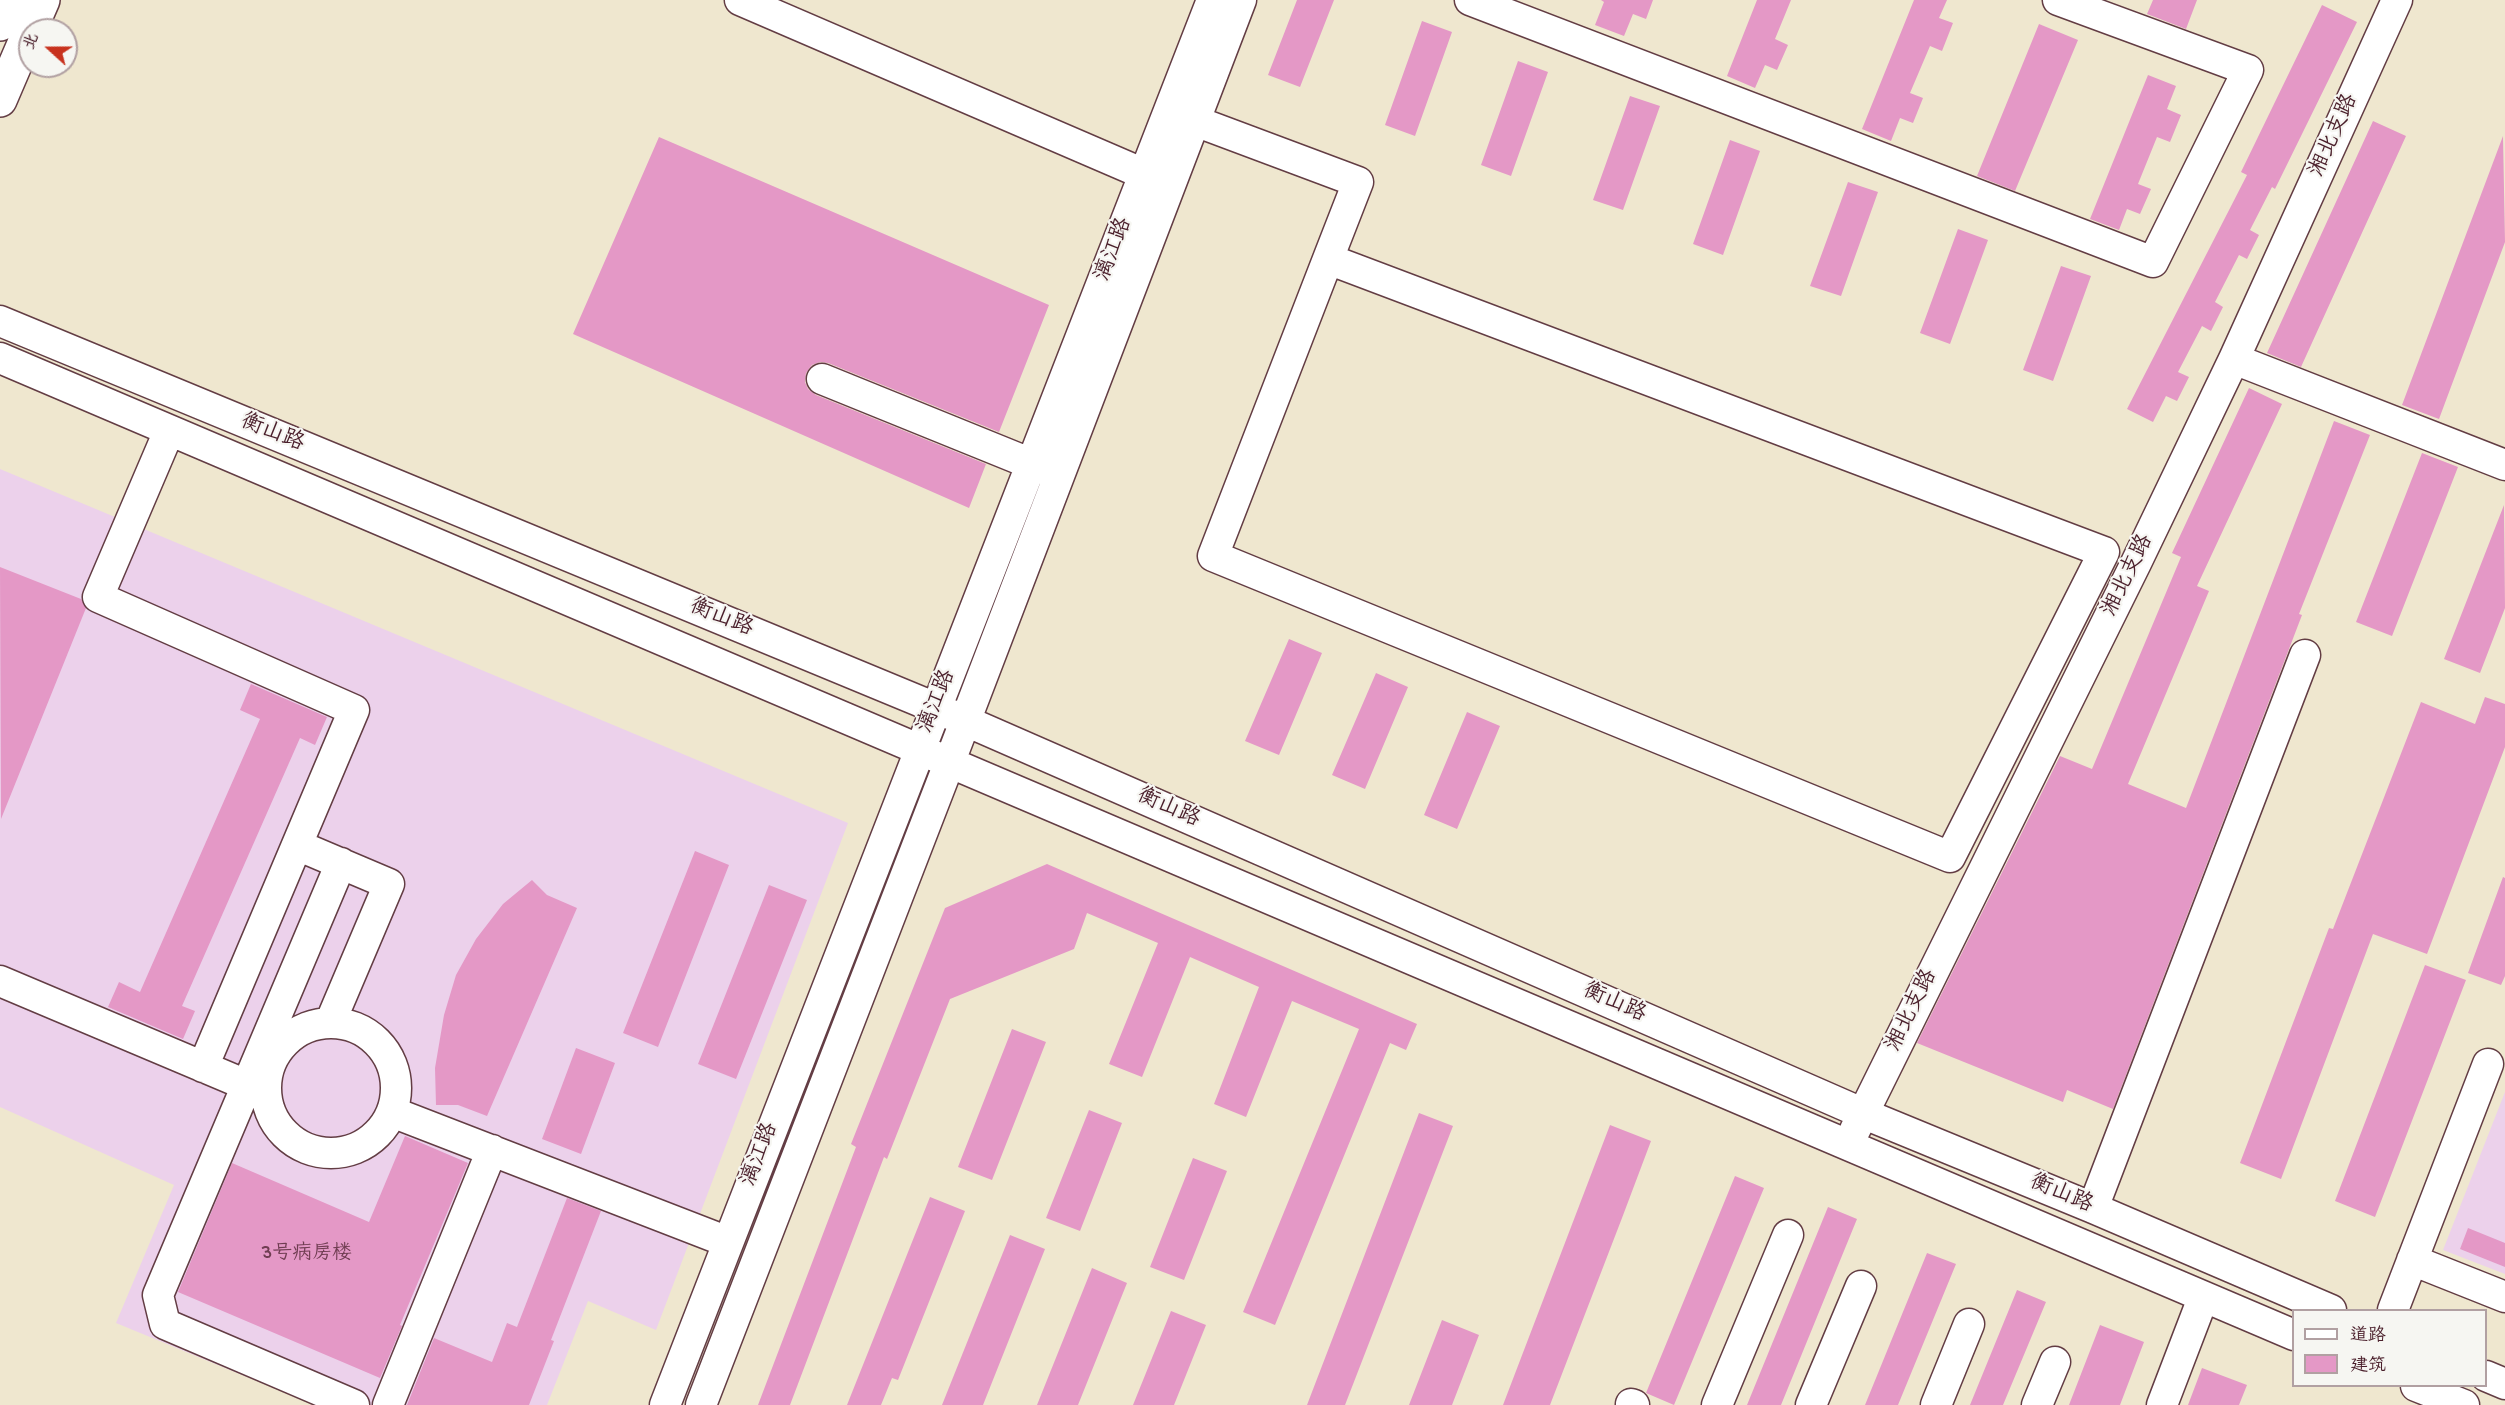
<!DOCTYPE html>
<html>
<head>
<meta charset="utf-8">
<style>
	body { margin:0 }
	#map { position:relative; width:2505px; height:1405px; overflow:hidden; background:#efe7cf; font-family:"Gochi Hand","LXGW WenKai TC",sans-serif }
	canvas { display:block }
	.legend { position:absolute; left:2292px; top:1309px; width:195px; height:78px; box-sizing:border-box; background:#f6f6f2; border:2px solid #b1a0a2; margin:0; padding:8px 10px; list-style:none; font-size:18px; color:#4a1f2b }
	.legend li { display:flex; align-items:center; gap:12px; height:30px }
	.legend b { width:30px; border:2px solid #b1a0a2 }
	.north { position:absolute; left:18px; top:18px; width:60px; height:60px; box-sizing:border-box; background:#f6f6f2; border:2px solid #b1a0a2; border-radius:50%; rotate:291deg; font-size:16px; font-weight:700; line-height:24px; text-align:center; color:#4a1f2b }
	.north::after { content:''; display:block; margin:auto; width:21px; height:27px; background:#c8321e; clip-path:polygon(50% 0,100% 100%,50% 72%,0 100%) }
</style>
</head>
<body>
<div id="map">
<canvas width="2505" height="1405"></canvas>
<ul class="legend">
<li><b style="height:8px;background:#fff"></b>道路</li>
<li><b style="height:16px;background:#e498c6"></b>建筑</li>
</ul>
<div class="north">北</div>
</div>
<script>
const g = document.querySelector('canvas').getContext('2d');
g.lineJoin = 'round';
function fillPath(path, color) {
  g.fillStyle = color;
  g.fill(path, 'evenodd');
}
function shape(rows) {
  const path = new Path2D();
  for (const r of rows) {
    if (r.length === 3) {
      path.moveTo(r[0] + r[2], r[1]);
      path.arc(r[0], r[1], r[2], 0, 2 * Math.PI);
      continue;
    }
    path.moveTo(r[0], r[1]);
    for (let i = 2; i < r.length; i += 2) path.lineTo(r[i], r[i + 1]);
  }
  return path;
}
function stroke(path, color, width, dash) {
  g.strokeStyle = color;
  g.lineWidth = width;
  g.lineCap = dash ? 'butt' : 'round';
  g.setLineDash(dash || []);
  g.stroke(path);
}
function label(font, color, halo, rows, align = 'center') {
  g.font = font + ' "Gochi Hand","LXGW WenKai TC",sans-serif';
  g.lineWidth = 4.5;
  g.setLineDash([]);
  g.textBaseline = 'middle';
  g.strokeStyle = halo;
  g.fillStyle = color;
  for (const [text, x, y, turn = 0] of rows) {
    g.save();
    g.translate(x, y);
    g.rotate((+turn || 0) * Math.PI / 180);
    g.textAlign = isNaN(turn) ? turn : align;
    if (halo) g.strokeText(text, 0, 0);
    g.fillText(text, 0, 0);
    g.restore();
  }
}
fillPath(shape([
	[0,469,848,823,656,1330,588,1301,547,1405,315,1405,116,1323,174,1185,0,1107],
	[2505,1092,2505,1274,2443,1250]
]), '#ecd1eb');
fillPath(shape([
	[1297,0,1334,0,1300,87,1268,75],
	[1601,0,1653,0,1646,19,1633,14,1624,36,1595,25,1604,2],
	[1757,0,1791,0,1775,39,1788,45,1777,70,1765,65,1755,88,1727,76],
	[1914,0,1947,0,1939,18,1953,23,1942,51,1930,46,1910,93,1923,98,1913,123,1900,118,1891,141,1862,129],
	[2153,0,2197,0,2186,29,2147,14],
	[2322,5,2357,22,2275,189,2272,187,2250,230,2259,235,2247,259,2239,255,2215,302,2223,307,2211,331,2202,326,2178,372,2189,377,2177,401,2166,396,2153,422,2127,409,2247,175,2241,172],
	[1422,21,1452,32,1415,136,1385,125],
	[2039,24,2078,40,2015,191,1977,176],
	[1518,61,1548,72,1511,176,1481,165],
	[2148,75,2176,86,2167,109,2181,115,2170,142,2157,137,2138,184,2151,189,2140,214,2127,209,2119,230,2090,219],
	[1630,96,1660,106,1623,210,1593,200],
	[2373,121,2406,136,2301,367,2267,353],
	[2503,136,2505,242,2439,419,2402,405],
	[659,137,1049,305,999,432,828,363,820,362,812,365,806,373,805,382,808,389,816,395,986,464,969,508,573,334],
	[1730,140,1760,151,1723,255,1693,244],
	[1848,182,1878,192,1841,296,1810,286],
	[1958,229,1988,240,1950,344,1920,333],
	[2061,266,2091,276,2053,381,2023,370],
	[2249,388,2282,404,2197,586,2209,591,2128,784,2186,808,2334,421,2370,435,2299,614,2302,615,2113,1109,2067,1090,2063,1102,1917,1043,2060,756,2092,769,2181,557,2172,553],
	[2422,453,2458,467,2392,636,2356,622],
	[2504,505,2505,608,2480,673,2444,659],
	[0,567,81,599,86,608,1,819],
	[1289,639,1322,653,1279,755,1245,741],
	[1376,673,1408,687,1365,789,1332,775],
	[251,684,327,717,315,745,300,738,182,1006,195,1011,183,1039,108,1007,119,982,140,992,260,719,240,710],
	[2485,697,2505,704,2505,747,2427,954,2373,934,2281,1179,2240,1163,2329,928,2333,929,2421,702,2475,724],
	[1467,712,1500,726,1457,829,1424,815],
	[695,851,729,865,658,1047,623,1033],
	[1047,864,1417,1024,1406,1050,1390,1043,1275,1325,1243,1312,1359,1029,1292,1001,1246,1117,1214,1104,1259,987,1190,957,1142,1077,1109,1064,1158,943,1087,913,1074,949,950,999,887,1159,884,1157,790,1405,758,1405,856,1147,851,1144,945,908],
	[2503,877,2505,878,2505,976,2501,985,2468,973],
	[532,880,547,895,577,908,487,1116,458,1105,436,1105,435,1068,444,1015,456,975,476,939,503,904],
	[769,885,807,900,736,1079,698,1064],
	[2425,965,2466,980,2375,1217,2335,1201],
	[1012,1029,1046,1042,992,1180,958,1167],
	[576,1048,615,1063,581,1154,542,1139],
	[1089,1110,1122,1123,1080,1231,1046,1218],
	[1419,1113,1453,1126,1345,1405,1307,1405],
	[1610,1125,1651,1141,1622,1218,1550,1405,1503,1405],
	[405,1136,468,1163,400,1325,402,1326,380,1378,178,1292,232,1163,369,1222],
	[1193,1158,1227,1171,1184,1280,1150,1267],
	[1735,1176,1764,1188,1674,1405,1646,1393],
	[930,1197,965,1211,898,1380,892,1378,881,1405,847,1405],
	[567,1198,601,1211,551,1340,554,1341,529,1405,407,1405,434,1338,492,1362,507,1323,517,1327],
	[1828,1207,1857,1219,1781,1405,1747,1405],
	[2468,1228,2505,1243,2505,1267,2460,1249],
	[1010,1235,1045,1249,983,1405,942,1405],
	[1927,1253,1956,1264,1898,1405,1865,1405],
	[1092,1268,1127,1283,1078,1405,1037,1405],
	[2017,1290,2046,1302,2003,1405,1970,1405],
	[1171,1311,1206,1325,1174,1405,1133,1405],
	[1442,1320,1479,1335,1452,1405,1409,1405],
	[2100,1325,2144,1342,2120,1405,2069,1405],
	[2202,1368,2247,1385,2239,1405,2188,1405]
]), '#e498c6');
const minor = shape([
	[740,0,1144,174],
	[1470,0,2153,262,2248,70,2058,0],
	[1195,121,1358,182,1328,259,1213,556,1950,857,2104,552,1328,259],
	[0,321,936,708,1862,1113,2093,1208,2331,1310],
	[0,358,2294,1335],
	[2234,359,2505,465],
	[822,379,1049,471],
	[169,431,98,597,354,710,203,1067],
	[297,845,389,884,330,1023],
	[341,863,158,1295,165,1324,354,1405],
	[0,981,263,1092],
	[331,1088,65],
	[392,1112,728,1242],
	[1855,1130,2136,563,2234,359,2397,0],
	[2093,1208,2305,655],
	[2412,1260,2505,1297],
	[2393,1310,2488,1064],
	[2486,1376,2505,1384],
	[2416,1386,2464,1405],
	[1631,1404,1634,1405],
	[388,1405,492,1150],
	[665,1405,1212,0],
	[701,1405,950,761,1241,0],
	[1717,1405,1788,1235],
	[1811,1405,1861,1286],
	[1936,1405,1969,1324],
	[2037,1405,2055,1362],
	[2162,1405,2203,1298]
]);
const major = shape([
	[0,24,10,0],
	[30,30,43,0],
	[0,100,30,30]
]);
stroke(minor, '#633d44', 33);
stroke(major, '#633d44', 36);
stroke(minor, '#fff', 30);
stroke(major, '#fff', 33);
label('20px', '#703d52', null, [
	["3号病房楼",307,1255]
]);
label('22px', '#4a1f2b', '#f6f6f2', [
	["湘北支路",2335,136,-66],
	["漓江路",1115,250,-69],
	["衡山路",272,434,22],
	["湘北支路",2129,576,-64],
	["衡山路",721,619,22],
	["漓江路",938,702,-68],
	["衡山路",1168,809,24],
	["衡山路",1614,1004,24],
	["湘北支路",1913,1011,-64],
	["漓江路",761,1155,-69],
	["衡山路",2061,1195,23]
]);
</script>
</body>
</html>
